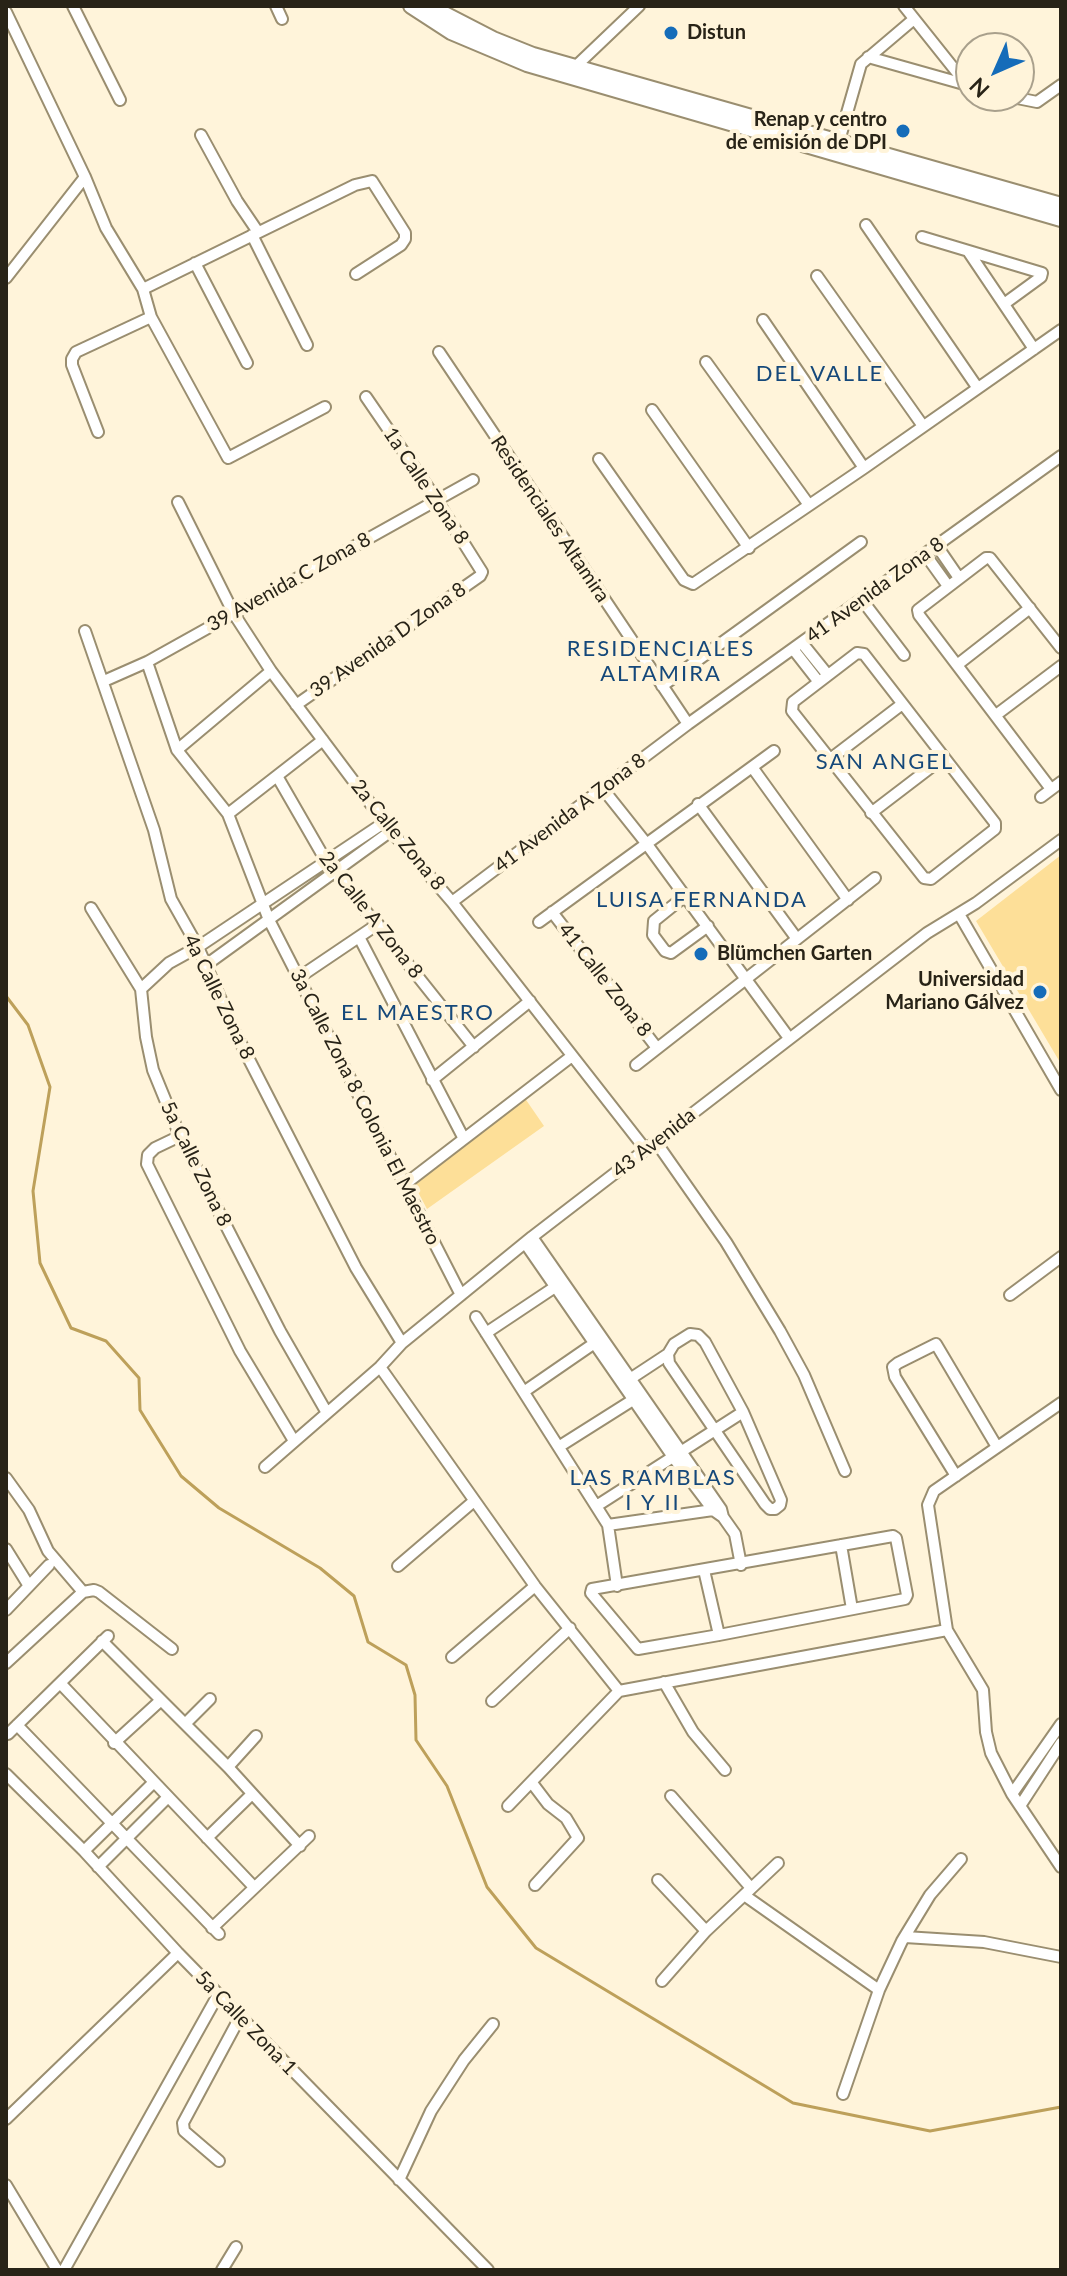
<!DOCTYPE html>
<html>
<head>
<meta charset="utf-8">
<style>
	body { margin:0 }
	#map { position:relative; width:1067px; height:2276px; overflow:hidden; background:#fff4da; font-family:Lato,sans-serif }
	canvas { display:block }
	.frame { position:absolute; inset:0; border:8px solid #282317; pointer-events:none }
	.north { position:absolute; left:955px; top:32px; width:80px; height:80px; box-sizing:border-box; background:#fff4da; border:2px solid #a9a08c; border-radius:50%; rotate:225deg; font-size:22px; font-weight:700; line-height:32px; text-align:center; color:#282317 }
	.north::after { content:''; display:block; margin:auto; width:28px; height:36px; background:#156cb9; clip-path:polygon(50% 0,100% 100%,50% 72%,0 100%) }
</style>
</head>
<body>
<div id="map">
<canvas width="1067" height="2276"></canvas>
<div class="frame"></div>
<div class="north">N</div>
</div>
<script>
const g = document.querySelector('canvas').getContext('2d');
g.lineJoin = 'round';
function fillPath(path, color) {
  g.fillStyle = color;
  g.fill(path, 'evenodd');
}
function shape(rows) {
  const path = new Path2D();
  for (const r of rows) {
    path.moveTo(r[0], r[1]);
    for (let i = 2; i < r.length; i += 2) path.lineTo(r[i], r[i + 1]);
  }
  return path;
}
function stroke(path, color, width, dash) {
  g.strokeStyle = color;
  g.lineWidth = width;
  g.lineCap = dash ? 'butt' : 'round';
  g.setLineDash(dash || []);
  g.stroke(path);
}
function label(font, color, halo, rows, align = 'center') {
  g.font = font + ' Lato,sans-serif';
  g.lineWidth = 8;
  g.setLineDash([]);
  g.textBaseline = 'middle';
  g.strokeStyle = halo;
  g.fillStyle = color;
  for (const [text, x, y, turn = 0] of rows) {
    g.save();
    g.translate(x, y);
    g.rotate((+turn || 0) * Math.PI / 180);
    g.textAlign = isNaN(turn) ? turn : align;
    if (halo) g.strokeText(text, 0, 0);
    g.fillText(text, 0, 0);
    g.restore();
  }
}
fillPath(shape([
	[1061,855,1061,1064,976,921],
	[522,1094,544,1126,427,1209,411,1179]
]), '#fddf98');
stroke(shape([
	[6,996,28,1025,50,1087,33,1191,40,1263,71,1328,106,1341,139,1378,140,1410,181,1476,219,1508,320,1568,354,1596,368,1642,406,1665,415,1695,416,1740,447,1786,487,1887,536,1948,793,2103,930,2131,1061,2107]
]), '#bda05a', 3);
const minor = shape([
	[73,6,120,100],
	[276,6,282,19],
	[904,6,967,85],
	[6,12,85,177,106,228,143,289,151,317,228,458,325,407],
	[868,57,971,86],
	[575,67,639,6],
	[1007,96,1037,102,1061,85],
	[201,135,237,201,258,232],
	[839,141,861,64,914,19],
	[866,225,977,387],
	[252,235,307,345],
	[922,237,1042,273,1041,277,1004,304],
	[968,251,1034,349],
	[195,263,247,363],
	[817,276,923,426],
	[6,278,85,177],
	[143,289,355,185,372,181,405,233,405,239,401,245,356,274],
	[763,320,864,468],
	[439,352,688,724],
	[706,362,809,505],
	[652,410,749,548],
	[98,432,72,365,72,359,76,352,151,317],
	[599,459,684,580,693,584,864,468,1061,330],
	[178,502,234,614,271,671,391,831,452,902,646,1150],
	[937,546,959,578],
	[925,554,948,586],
	[862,600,904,655],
	[85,631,154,830,171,899,198,947,236,1034,356,1268,402,1343],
	[802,643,827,674],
	[793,649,818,681],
	[857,653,864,654,995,823,995,829,931,879,924,878,792,711,793,702,857,653],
	[147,662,177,750,228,814,269,920,461,1295],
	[957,665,1030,608],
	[104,681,147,662,473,480],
	[662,686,861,542],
	[296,705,480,576,482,572,436,499,366,397],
	[996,715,1061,666],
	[177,750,271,671],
	[829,760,901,705],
	[752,767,848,900],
	[277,776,326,861,474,1047],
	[603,789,646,843,789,1038],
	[1051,789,919,615,918,610,986,558,990,558,1061,648],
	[1041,797,1061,782],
	[698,804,797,939],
	[871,813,943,758],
	[228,814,323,740],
	[685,896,654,921,653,935,665,951,671,953,708,926],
	[452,902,688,724,1061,456],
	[91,908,141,989,146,1037,153,1070,180,1136,280,1331,327,1413],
	[552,912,657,1048],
	[959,914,1061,1090],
	[539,922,774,751],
	[359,937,464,1139],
	[206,965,391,831],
	[298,978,378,924],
	[141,989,169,963,198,947,385,822],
	[636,1065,875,878],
	[432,1080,530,1001],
	[180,1136,155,1148,148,1155,147,1164,240,1351,294,1441],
	[656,1142,726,1242,780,1331,804,1375,845,1471],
	[404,1185,572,1056],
	[532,1237,721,1509,723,1517,735,1534,741,1565],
	[525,1243,673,1457,713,1510,723,1517],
	[1010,1295,1061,1257],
	[476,1317,608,1525,617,1586],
	[486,1333,561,1283],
	[690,1334,698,1335,705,1342,743,1412,781,1500,780,1505,775,1509,770,1509,765,1504,669,1363,668,1354,674,1344,690,1334],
	[380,1367,535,1586,619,1691],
	[630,1379,668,1354],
	[525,1391,599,1340],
	[1061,1403,934,1491,928,1505,947,1630,983,1690,986,1732,991,1753,1012,1794,1061,1867],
	[560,1446,636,1398],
	[265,1467,380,1367,402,1343,532,1237,927,933,976,903,1061,840],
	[956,1476,895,1377,893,1367,898,1363,936,1344,997,1447],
	[6,1478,29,1510,48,1551,83,1592,94,1590,99,1592,172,1649],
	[598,1505,743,1412],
	[608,1525,713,1510],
	[893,1536,896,1538,907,1595,905,1599,719,1635,638,1649,591,1593,592,1589,893,1536],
	[841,1545,852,1609],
	[6,1549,29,1586],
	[398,1566,474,1501],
	[704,1570,719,1635],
	[6,1610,49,1565],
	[102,1641,228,1767,300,1846],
	[452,1657,535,1586],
	[6,1663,83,1592],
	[664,1682,693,1732,725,1770],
	[61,1684,254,1887],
	[492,1701,570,1628],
	[185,1724,210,1699],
	[17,1725,219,1934],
	[8,1734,108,1636],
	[114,1743,160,1701],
	[228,1767,256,1736],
	[6,1774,84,1851,178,1953,488,2270],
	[532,1783,548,1804,566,1818,578,1838,535,1885],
	[1012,1794,1061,1724],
	[671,1796,751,1888],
	[508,1806,619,1691,947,1630],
	[1020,1806,1061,1743],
	[207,1838,252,1794],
	[84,1851,153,1783],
	[98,1867,167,1798],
	[658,1880,706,1931],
	[744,1895,879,1990],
	[212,1928,309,1836],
	[905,1937,984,1942,1061,1957],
	[662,1981,706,1931,778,1863],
	[843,2094,879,1990,902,1941,930,1895,961,1859],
	[6,2119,178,1953],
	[219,2161,184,2131,183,2123,240,2017],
	[399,2180,431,2111,464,2060,493,2024],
	[6,2185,57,2270],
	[64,2270,218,1995],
	[222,2270,236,2247]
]);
const highway = shape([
	[411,6,451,32,527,64,1061,219],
	[429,6,493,39,533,55,1061,205]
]);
stroke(minor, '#9a8e70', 14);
stroke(highway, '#9a8e70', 18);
stroke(minor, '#fff', 10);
stroke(highway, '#fff', 14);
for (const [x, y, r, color] of [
	[671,33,8,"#156cb9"],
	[903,131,8,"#156cb9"],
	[701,954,8,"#156cb9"],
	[1040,992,8,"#156cb9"]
]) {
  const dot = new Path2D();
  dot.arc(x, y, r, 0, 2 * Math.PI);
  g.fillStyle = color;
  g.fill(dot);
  stroke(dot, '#fff4da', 3);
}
label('bold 20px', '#282317', '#fff4da', [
	["Distun",687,33],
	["Renap y centro",887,120,"right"],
	["de emisión de DPI",887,143,"right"],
	["Blümchen Garten",717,954],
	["Universidad",1024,980,"right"],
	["Mariano Gálvez",1024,1003,"right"]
], 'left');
label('20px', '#282317', '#fff4da', [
	["1a Calle Zona 8",426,486,56],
	["Residenciales Altamira",550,519,56],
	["39 Avenida C Zona 8",289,582,-29],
	["41 Avenida Zona 8",875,590,-36],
	["39 Avenida D Zona 8",388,640,-35],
	["41 Avenida A Zona 8",570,813,-37],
	["2a Calle Zona 8",398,835,51],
	["2a Calle A Zona 8",371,915,52],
	["41 Calle Zona 8",605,980,52],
	["4a Calle Zona 8",219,997,64],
	["3a Calle Zona 8 Colonia El Maestro",365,1107,63],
	["43 Avenida",654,1143,-38],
	["5a Calle Zona 8",196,1164,64],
	["5a Calle Zona 1",246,2023,46]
]);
g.letterSpacing = '2px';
label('22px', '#15487a', '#fff4da', [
	["DEL VALLE",820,374],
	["RESIDENCIALES",661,649],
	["ALTAMIRA",661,674],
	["SAN ANGEL",885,762],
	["LUISA FERNANDA",702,900],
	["EL MAESTRO",418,1013],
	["LAS RAMBLAS",653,1478],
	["I Y II",653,1503]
]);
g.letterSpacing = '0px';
</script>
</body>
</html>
